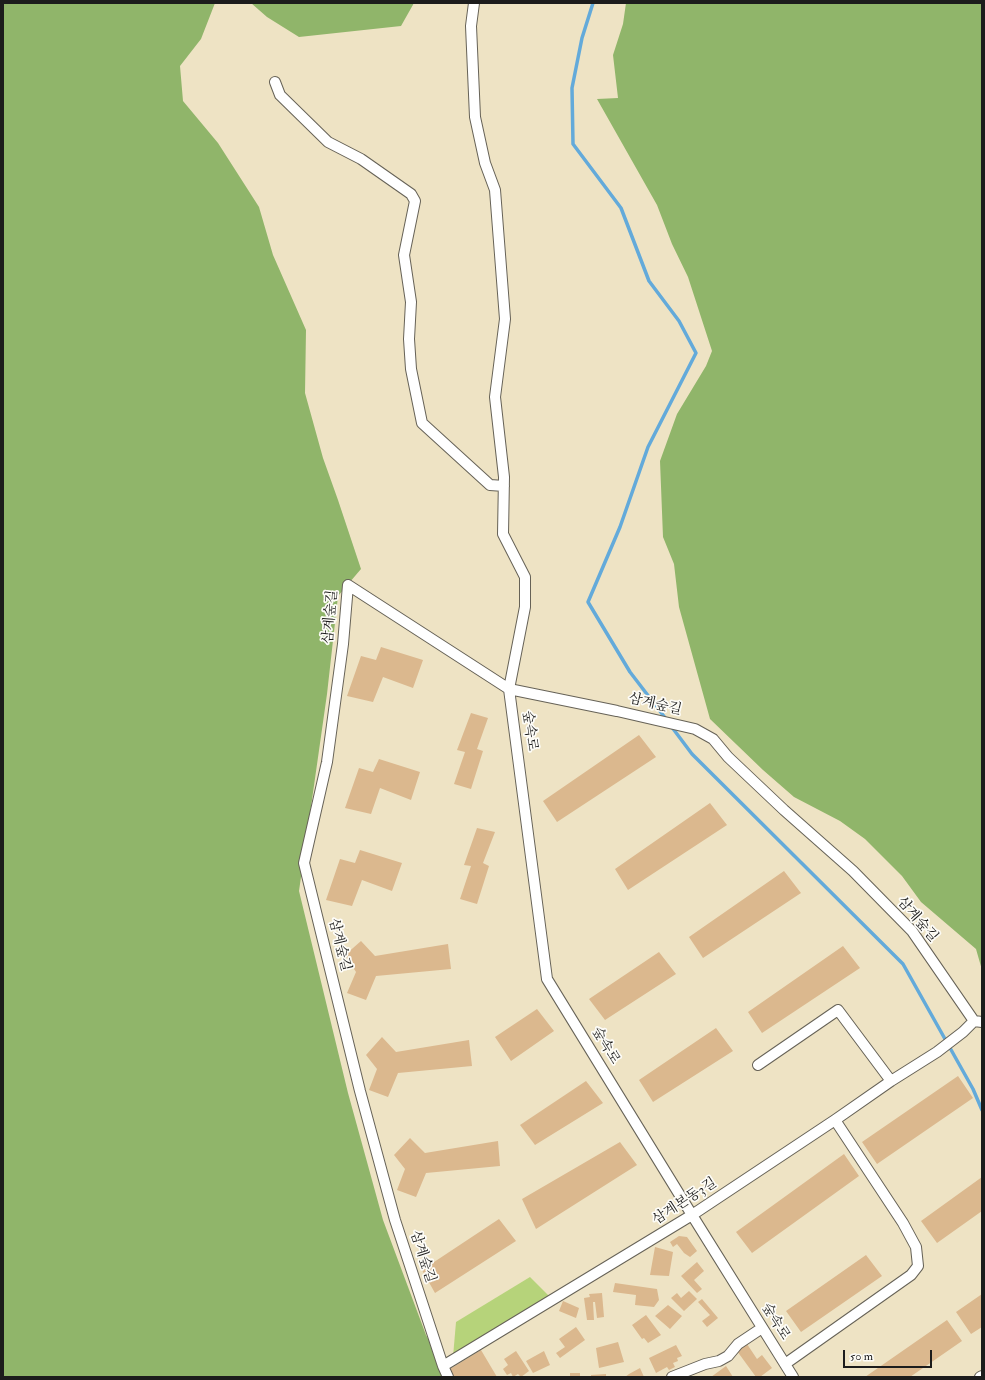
<!DOCTYPE html>
<html>
<head>
<meta charset="utf-8">
<style>
	body { margin:0 }
	#map { position:relative; width:985px; height:1380px; overflow:hidden; background:#eee3c4; font-family:"IM FELL Double Pica",serif }
	canvas { display:block }
	.frame { position:absolute; inset:0; border:4px solid #1c1c1c; pointer-events:none }
	.scale { position:absolute; left:843px; top:1350px; width:89px; height:18px; box-sizing:border-box; border:2px solid #1c1c1c; border-top:0; padding-left:5px; font-size:12px; line-height:14px; white-space:nowrap; color:#1c1c1c; -webkit-text-stroke:3px #fdfcf7; paint-order:stroke }
</style>
</head>
<body>
<div id="map">
<canvas width="985" height="1380"></canvas>
<div class="frame"></div>
<div class="scale">50 m</div>
</div>
<script>
const g = document.querySelector('canvas').getContext('2d');
g.lineJoin = 'round';
function fillPath(path, color) {
  g.fillStyle = color;
  g.fill(path, 'evenodd');
}
function shape(rows) {
  const path = new Path2D();
  for (const r of rows) {
    path.moveTo(r[0], r[1]);
    for (let i = 2; i < r.length; i += 2) path.lineTo(r[i], r[i + 1]);
  }
  return path;
}
function stroke(path, color, width, dash) {
  g.strokeStyle = color;
  g.lineWidth = width;
  g.lineCap = dash ? 'butt' : 'round';
  g.setLineDash(dash || []);
  g.stroke(path);
}
function label(font, color, halo, rows, align = 'center') {
  g.font = font + ' "IM FELL Double Pica","Noto Serif KR",serif';
  g.lineWidth = 3.5;
  g.setLineDash([]);
  g.textBaseline = 'middle';
  g.strokeStyle = halo;
  g.fillStyle = color;
  for (const [text, x, y, turn = 0] of rows) {
    g.save();
    g.translate(x, y);
    g.rotate((+turn || 0) * Math.PI / 180);
    g.textAlign = isNaN(turn) ? turn : align;
    if (halo) g.strokeText(text, 0, 0);
    g.fillText(text, 0, 0);
    g.restore();
  }
}
fillPath(shape([
	[530,1277,549,1296,453,1357,456,1322]
]), '#b6d37a');
fillPath(shape([
	[3,3,215,3,201,39,180,66,183,101,218,143,259,207,273,255,306,330,305,393,323,458,338,500,361,569,338,596,327,694,299,891,348,1093,383,1220,426,1335,443,1366,441,1377,3,1377],
	[251,3,414,3,401,26,299,37,267,17],
	[626,3,982,3,982,970,976,949,921,902,902,876,865,839,840,821,794,797,763,770,710,719,679,607,674,564,663,537,660,461,677,414,706,366,712,351,688,277,672,244,657,205,597,99,618,98,613,55,623,24]
]), '#90b56a');
stroke(shape([
	[593,3,582,38,572,88,573,144,621,208,649,281,679,321,696,353,648,447,620,527,588,602,630,672,666,719],
	[671,726,692,754,903,964,973,1089,982,1110]
]), '#63aada', 3.5);
fillPath(shape([
	[381,647,423,660,413,688,383,677,373,702,347,696,361,656,376,660],
	[471,713,488,718,477,749,483,751,471,789,454,784,465,752,457,750],
	[639,735,656,757,557,822,543,801],
	[379,759,420,772,411,800,380,788,371,814,345,808,359,768,373,772],
	[710,803,727,825,628,890,615,869],
	[477,828,495,832,483,863,489,866,477,904,460,899,471,866,464,865],
	[360,850,402,863,392,891,362,880,352,906,326,900,340,859,355,863],
	[784,871,801,893,703,958,689,937],
	[361,941,375,956,448,944,451,969,376,976,366,1000,347,993,356,972,345,955],
	[843,946,860,968,762,1033,748,1012],
	[659,952,676,974,605,1020,589,999],
	[537,1009,554,1031,511,1061,495,1037],
	[716,1028,733,1051,653,1102,639,1080],
	[382,1037,396,1052,469,1040,472,1066,398,1073,388,1097,369,1090,377,1069,366,1055],
	[958,1076,973,1098,877,1164,862,1142],
	[586,1081,603,1103,535,1145,520,1125],
	[410,1138,425,1153,498,1141,500,1166,426,1173,416,1197,397,1190,405,1169,394,1155],
	[620,1142,637,1165,536,1229,522,1199],
	[844,1154,859,1176,752,1253,736,1232],
	[982,1177,982,1211,937,1243,921,1221],
	[499,1219,516,1241,435,1293,422,1270],
	[679,1236,687,1237,697,1251,690,1257,684,1253,677,1244,673,1247,670,1242],
	[655,1247,673,1252,669,1276,650,1275],
	[866,1255,882,1276,801,1332,786,1311],
	[697,1262,704,1271,694,1280,702,1289,697,1293,681,1276],
	[615,1283,657,1289,659,1300,654,1307,635,1305,636,1295,613,1292],
	[689,1291,697,1299,684,1311,671,1298,677,1293,681,1298],
	[602,1293,604,1317,597,1318,595,1302,593,1302,594,1320,587,1320,584,1298,590,1297,589,1294],
	[982,1294,982,1327,971,1334,956,1312],
	[702,1299,718,1318,707,1327,702,1321,710,1315,698,1302],
	[563,1301,579,1308,576,1318,559,1311],
	[668,1305,682,1316,670,1329,655,1316],
	[646,1315,661,1335,648,1343,644,1338,642,1339,632,1325],
	[947,1320,962,1341,910,1377,865,1377],
	[576,1327,585,1340,560,1358,556,1353,565,1347,559,1339],
	[618,1342,624,1362,599,1368,596,1348],
	[747,1344,757,1359,762,1355,772,1368,760,1377,756,1377,737,1351],
	[676,1345,682,1356,677,1358,678,1361,673,1363,675,1367,669,1370,667,1367,656,1373,649,1358],
	[481,1350,497,1377,454,1377,450,1369],
	[516,1351,529,1371,521,1377,518,1374,513,1377,511,1373,507,1375,503,1369,508,1365,504,1359],
	[544,1351,550,1365,533,1373,526,1361],
	[726,1366,733,1377,711,1377],
	[640,1368,644,1377,625,1377,629,1374],
	[570,1373,580,1373,580,1377,570,1377],
	[606,1374,606,1377,591,1377,591,1375]
]), '#dbb88e');
const minor = shape([
	[474,3,471,26,475,117,485,163,495,190,505,319,495,397,504,477,503,534,525,577,525,607,509,689,547,979,692,1215,793,1377],
	[275,82,280,95,328,142,361,159,411,194,415,201,404,255,411,302,409,339,411,369,422,423,490,485,504,486],
	[758,1065,838,1010,891,1081],
	[785,1364,911,1275,918,1266,916,1247,903,1223,835,1120],
	[443,1366,692,1215,835,1120,891,1081,937,1052,963,1032,974,1021],
	[448,1377,443,1366,395,1220,360,1091,304,863,327,762,343,644,348,585,509,689,617,711,695,729,713,739,728,757,784,810,853,871,912,931,974,1021,982,1022],
	[672,1377,705,1364,719,1361,728,1356,738,1344,762,1328],
	[980,1377,982,1376]
]);
stroke(minor, '#666257', 12);
stroke(minor, '#fff', 10);
label('14px', '#1c1c1c', '#fdfcf7', [
	["삼계숲길",331,617,-85],
	["삼계숲길",655,705,13],
	["숲속로",529,731,82],
	["삼계숲길",917,920,49],
	["삼계숲길",339,945,76],
	["숲속로",605,1046,59],
	["삼계본동3길",685,1202,-33],
	["삼계숲길",422,1257,72],
	["숲속로",775,1322,58]
]);
</script>
</body>
</html>
